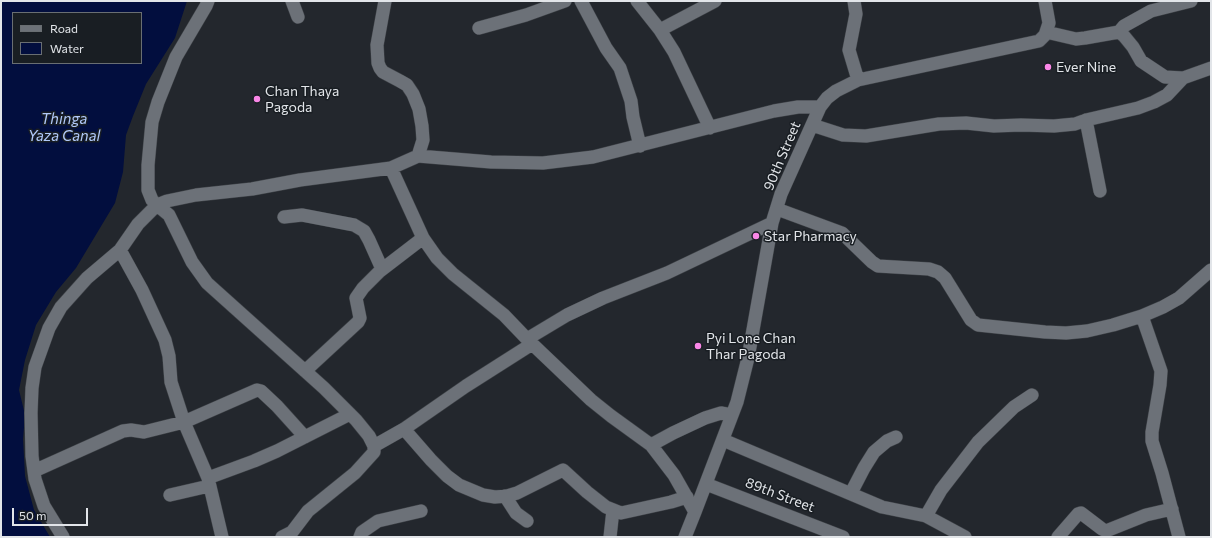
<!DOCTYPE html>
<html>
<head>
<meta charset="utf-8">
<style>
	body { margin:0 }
	#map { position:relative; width:1212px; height:538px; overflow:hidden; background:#23272d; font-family:Commissioner,sans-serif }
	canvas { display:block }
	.frame { position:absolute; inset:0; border:2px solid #e2e5e9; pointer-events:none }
	.legend { position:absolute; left:12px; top:12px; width:130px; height:52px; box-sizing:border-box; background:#191e23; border:1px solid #696e72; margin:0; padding:5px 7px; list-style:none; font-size:12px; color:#e2e5e9 }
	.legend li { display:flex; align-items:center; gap:8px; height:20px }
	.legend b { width:20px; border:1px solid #696e72 }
	.scale { position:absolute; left:12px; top:508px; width:76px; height:18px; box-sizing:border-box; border:2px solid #e2e5e9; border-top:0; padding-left:5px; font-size:12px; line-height:14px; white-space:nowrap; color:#e2e5e9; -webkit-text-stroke:3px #191e23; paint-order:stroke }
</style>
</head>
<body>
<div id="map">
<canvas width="1212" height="538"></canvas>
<div class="frame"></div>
<ul class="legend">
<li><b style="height:5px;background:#6c7178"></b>Road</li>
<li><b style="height:11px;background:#020e3e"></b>Water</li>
</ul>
<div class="scale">50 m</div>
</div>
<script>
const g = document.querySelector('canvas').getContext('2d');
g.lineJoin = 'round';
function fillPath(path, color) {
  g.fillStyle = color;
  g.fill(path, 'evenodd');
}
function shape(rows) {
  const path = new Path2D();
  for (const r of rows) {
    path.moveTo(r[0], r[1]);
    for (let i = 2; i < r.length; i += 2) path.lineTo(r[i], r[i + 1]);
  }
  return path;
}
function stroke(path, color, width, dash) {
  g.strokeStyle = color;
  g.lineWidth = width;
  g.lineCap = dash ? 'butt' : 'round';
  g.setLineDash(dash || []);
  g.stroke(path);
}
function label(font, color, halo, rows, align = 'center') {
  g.font = font + ' Commissioner,sans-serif';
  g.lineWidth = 3;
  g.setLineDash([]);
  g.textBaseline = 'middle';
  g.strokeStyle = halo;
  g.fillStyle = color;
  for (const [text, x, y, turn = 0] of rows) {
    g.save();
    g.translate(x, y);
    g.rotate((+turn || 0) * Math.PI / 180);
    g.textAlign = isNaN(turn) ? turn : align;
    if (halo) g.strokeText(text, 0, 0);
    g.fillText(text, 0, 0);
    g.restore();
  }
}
fillPath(shape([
	[1,1,187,1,175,38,146,84,133,116,126,135,123,172,115,203,76,268,56,292,36,325,25,360,19,390,25,415,23,439,25,476,34,510,50,537,1,537],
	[13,13,141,13,141,63,13,63]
]), '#020e3e');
const minor = shape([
	[292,1,298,17],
	[385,1,377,45,378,63,380,68,383,72,400,81,407,85,413,94,419,109,422,126,423,140,418,156],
	[581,1,606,48,620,68,631,101,633,117,640,146],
	[637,1,660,30,674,52,710,128],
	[854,1,856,14,849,50,858,80],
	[479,28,526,15,565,1],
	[660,30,715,1],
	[1046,32,1076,39,1085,38,1119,32,1124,36,1133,47,1141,61,1165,77,1183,78,1211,68],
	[1119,32,1124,26,1151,11,1191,1],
	[1086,120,1100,191],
	[812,125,843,135,866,136,939,124,966,123,994,126,1021,125,1054,126,1075,124,1086,120,1138,108,1154,102,1167,95,1183,78],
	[391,168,423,238,437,258,453,274,504,315,527,339,591,400,611,416,651,445,674,475,695,512],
	[777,209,842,233,872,262,878,266,929,269,938,272,945,278,971,320,978,325,1045,332,1066,333,1087,331,1113,325,1142,316,1163,307,1179,298,1211,270],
	[284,217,302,215,354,225,364,231,369,240,382,269],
	[120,250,142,290,165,340,169,356,171,382,184,422,208,478,222,537],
	[1142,316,1161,371,1160,385,1152,432,1152,441,1162,473,1179,537],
	[527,339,567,315,603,298,667,273,772,223],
	[305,371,358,322,360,318,356,298,363,288,380,271,423,238],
	[404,429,431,460,447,476,459,485,483,495,495,497,507,496,517,493,563,470,587,492,606,507,621,513,671,502,687,497],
	[723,440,882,507,926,516,965,537],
	[651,445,673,433,705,418,721,413,732,415],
	[374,446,404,429,466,386,532,344],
	[34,471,123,431,131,430,144,432,184,422,257,390,261,391,277,406,305,437],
	[208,478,254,461,277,451,350,414],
	[706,484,843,537],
	[851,493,864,468,874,452,887,441,896,437],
	[170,495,209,486],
	[505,496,516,513,527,521],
	[926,516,941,490,978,442,1014,407,1032,395],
	[63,537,44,506,35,479,32,456,31,413,32,388,35,367,49,328,61,307,87,278,120,250,138,224,157,205,152,200,148,190,148,165,152,122,158,102,176,57,206,6,208,1],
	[282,537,292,532,308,511,355,473,374,452,374,446,369,436,356,420,324,388,207,283,192,262,169,215,157,205,167,201,196,195,252,189,300,180,391,168,418,156,491,162,543,163,593,157,774,111,798,107,820,107],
	[360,537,362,532,378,521,421,511],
	[610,537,613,510],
	[685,537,695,512,737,402,748,358,772,223,781,194,820,107,827,98,836,91,858,80,1039,41,1045,35,1049,23,1045,1],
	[1058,537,1078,514,1081,513,1102,529,1106,531,1146,515,1172,509]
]);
stroke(minor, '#3f4348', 14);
stroke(minor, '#6c7178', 13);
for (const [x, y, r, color] of [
	[1048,67,4,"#fa87e7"],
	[257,99,4,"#fa87e7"],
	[756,236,4,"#fa87e7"],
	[698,346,4,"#fa87e7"]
]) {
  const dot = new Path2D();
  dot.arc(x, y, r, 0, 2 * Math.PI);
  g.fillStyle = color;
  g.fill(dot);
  stroke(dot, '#191e23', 1.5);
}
label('14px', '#e2e5e9', '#191e23', [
	["Ever Nine",1056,67],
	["Chan Thaya",265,91],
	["Pagoda",265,107],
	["Star Pharmacy",764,236],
	["Pyi Lone Chan",706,338],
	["Thar Pagoda",706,354]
], 'left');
label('14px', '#e2e5e9', '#191e23', [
	["90th Street",782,156,-67],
	["89th Street",780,495,21]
]);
label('italic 15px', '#b1c9fa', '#191e23', [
	["Thinga",64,119],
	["Yaza Canal",64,136]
]);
</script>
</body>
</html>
